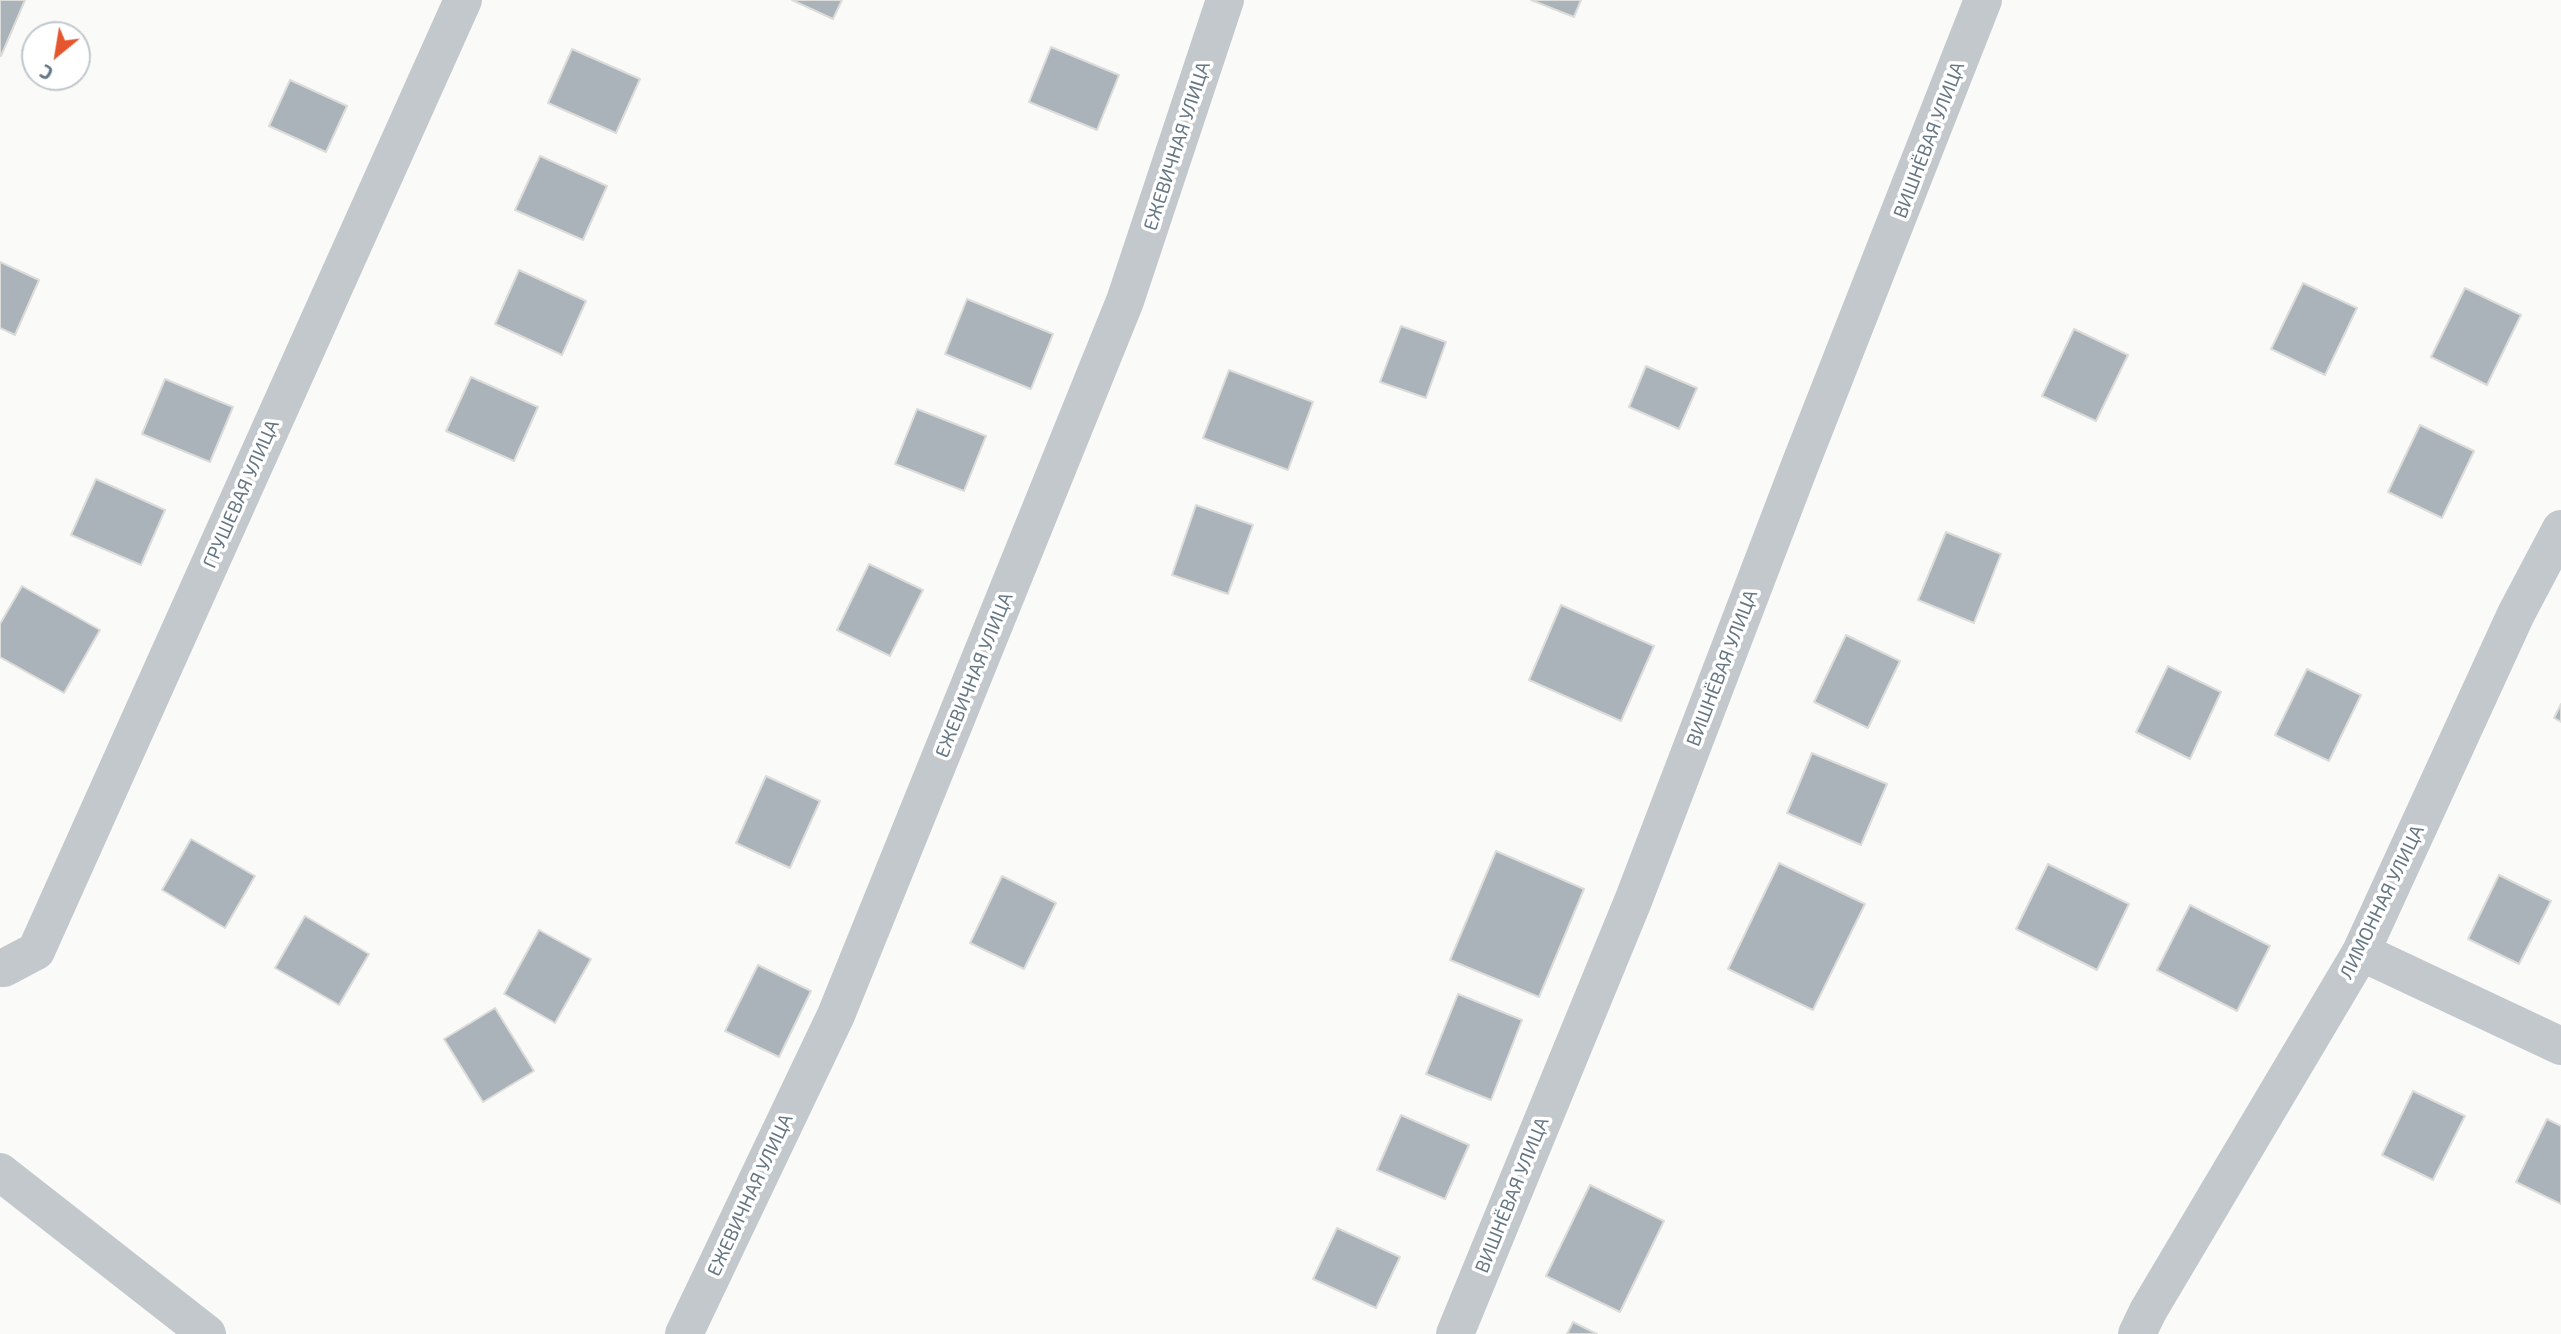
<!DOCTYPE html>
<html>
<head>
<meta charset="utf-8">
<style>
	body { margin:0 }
	#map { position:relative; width:2561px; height:1334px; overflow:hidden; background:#fafaf8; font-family:"Exo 2",sans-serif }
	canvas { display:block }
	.north { position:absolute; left:21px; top:21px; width:70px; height:70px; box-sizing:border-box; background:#fff; border:2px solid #c1c8cd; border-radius:50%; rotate:210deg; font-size:19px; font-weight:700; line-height:28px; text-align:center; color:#657683 }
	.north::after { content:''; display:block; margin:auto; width:24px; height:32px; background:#e4572e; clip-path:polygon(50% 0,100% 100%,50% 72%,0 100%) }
</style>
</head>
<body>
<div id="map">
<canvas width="2561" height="1334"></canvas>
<div class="north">С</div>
</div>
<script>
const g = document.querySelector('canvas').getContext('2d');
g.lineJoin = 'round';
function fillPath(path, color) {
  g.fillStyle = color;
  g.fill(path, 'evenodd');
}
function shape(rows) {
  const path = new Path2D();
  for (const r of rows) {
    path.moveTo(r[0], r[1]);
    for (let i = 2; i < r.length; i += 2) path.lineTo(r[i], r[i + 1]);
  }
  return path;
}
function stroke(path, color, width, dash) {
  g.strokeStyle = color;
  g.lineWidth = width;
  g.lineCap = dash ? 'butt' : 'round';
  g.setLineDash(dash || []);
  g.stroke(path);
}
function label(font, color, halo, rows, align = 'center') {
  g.font = font + ' "Exo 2",sans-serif';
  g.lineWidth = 7;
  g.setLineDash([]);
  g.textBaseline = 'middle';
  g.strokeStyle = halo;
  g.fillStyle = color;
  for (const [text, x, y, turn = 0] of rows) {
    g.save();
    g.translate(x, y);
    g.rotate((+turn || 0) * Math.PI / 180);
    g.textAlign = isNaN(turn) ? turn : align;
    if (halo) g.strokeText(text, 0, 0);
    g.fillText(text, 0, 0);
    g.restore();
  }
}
const building = shape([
	[0,0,25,0,1,56,0,55,0,0],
	[792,0,842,0,833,19,792,0],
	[1531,0,1581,0,1574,17,1531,0],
	[1051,47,1119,75,1097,130,1029,102,1051,47],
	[572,49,640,79,616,133,548,103,572,49],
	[290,80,347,106,326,152,269,126,290,80],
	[540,156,607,186,583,240,515,210,540,156],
	[0,262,39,280,15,335,0,328,0,262],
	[519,270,586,301,562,355,495,324,519,270],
	[2303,283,2357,308,2325,375,2271,349,2303,283],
	[2465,288,2521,315,2487,385,2431,357,2465,288],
	[967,299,1053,334,1031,389,945,354,967,299],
	[1401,326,1446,342,1426,398,1380,382,1401,326],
	[2074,329,2128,355,2096,421,2042,396,2074,329],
	[1646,366,1697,388,1679,429,1629,407,1646,366],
	[1229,370,1313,402,1288,470,1203,438,1229,370],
	[471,377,538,407,514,461,446,431,471,377],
	[165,379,233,407,210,462,142,434,165,379],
	[917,409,986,436,964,491,895,464,917,409],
	[2420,425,2474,451,2442,518,2388,492,2420,425],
	[96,479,165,510,141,565,71,535,96,479],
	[1196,505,1253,525,1228,594,1172,575,1196,505],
	[1946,532,2001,554,1974,623,1918,600,1946,532],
	[869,564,923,590,890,656,837,630,869,564],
	[22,586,100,630,64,693,0,657,0,624,22,586],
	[1561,605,1654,646,1621,721,1529,680,1561,605],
	[1846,635,1900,661,1868,728,1814,702,1846,635],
	[2168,666,2221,692,2190,759,2136,732,2168,666],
	[2307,669,2361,695,2329,761,2275,735,2307,669],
	[2561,704,2561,722,2554,718,2561,704],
	[1812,753,1887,784,1861,845,1787,813,1812,753],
	[766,776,820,801,790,868,736,843,766,776],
	[191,839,255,876,225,928,162,890,191,839],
	[1496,851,1584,889,1539,997,1450,960,1496,851],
	[1779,863,1865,904,1813,1010,1728,969,1779,863],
	[2048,864,2129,904,2097,970,2016,929,2048,864],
	[2499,875,2551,901,2519,964,2468,939,2499,875],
	[1002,876,1056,903,1024,969,970,943,1002,876],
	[2190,905,2270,946,2237,1011,2157,970,2190,905],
	[305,916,369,954,339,1005,275,968,305,916],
	[539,930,591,959,555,1023,504,994,539,930],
	[758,965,811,991,779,1057,725,1031,758,965],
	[1458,994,1522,1020,1491,1100,1426,1074,1458,994],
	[495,1008,534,1071,483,1102,444,1039,495,1008],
	[2413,1091,2465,1116,2433,1180,2382,1155,2413,1091],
	[1401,1115,1469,1145,1445,1199,1377,1170,1401,1115],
	[2547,1119,2561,1126,2561,1204,2516,1182,2547,1119],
	[1590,1185,1664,1221,1620,1312,1546,1276,1590,1185],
	[1337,1228,1400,1257,1376,1308,1313,1279,1337,1228],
	[1573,1322,1597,1334,1567,1334,1573,1322]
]);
fillPath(building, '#aab3b9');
stroke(building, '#dcdcda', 2);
stroke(shape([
	[2361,952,2561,1046],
	[0,968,4,968,36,951,463,0],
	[0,1172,207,1334],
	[684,1334,836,1015,1125,301,1225,0],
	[1455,1334,1633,901,1800,465,1983,0],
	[2137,1334,2148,1311,2361,952,2516,614,2561,529]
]), '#c3c8cc', 38);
label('19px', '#657683', '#fff', [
	["ВИШНЁВАЯ УЛИЦА",1929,140,-69],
	["ЕЖЕВИЧНАЯ УЛИЦА",1177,146,-72],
	["ГРУШЕВАЯ УЛИЦА",241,494,-66],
	["ВИШНЁВАЯ УЛИЦА",1722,668,-69],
	["ЕЖЕВИЧНАЯ УЛИЦА",974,675,-68],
	["ЛИМОННАЯ УЛИЦА",2382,902,-64],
	["ЕЖЕВИЧНАЯ УЛИЦА",750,1195,-65],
	["ВИШНЁВАЯ УЛИЦА",1512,1195,-68]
]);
</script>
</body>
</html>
